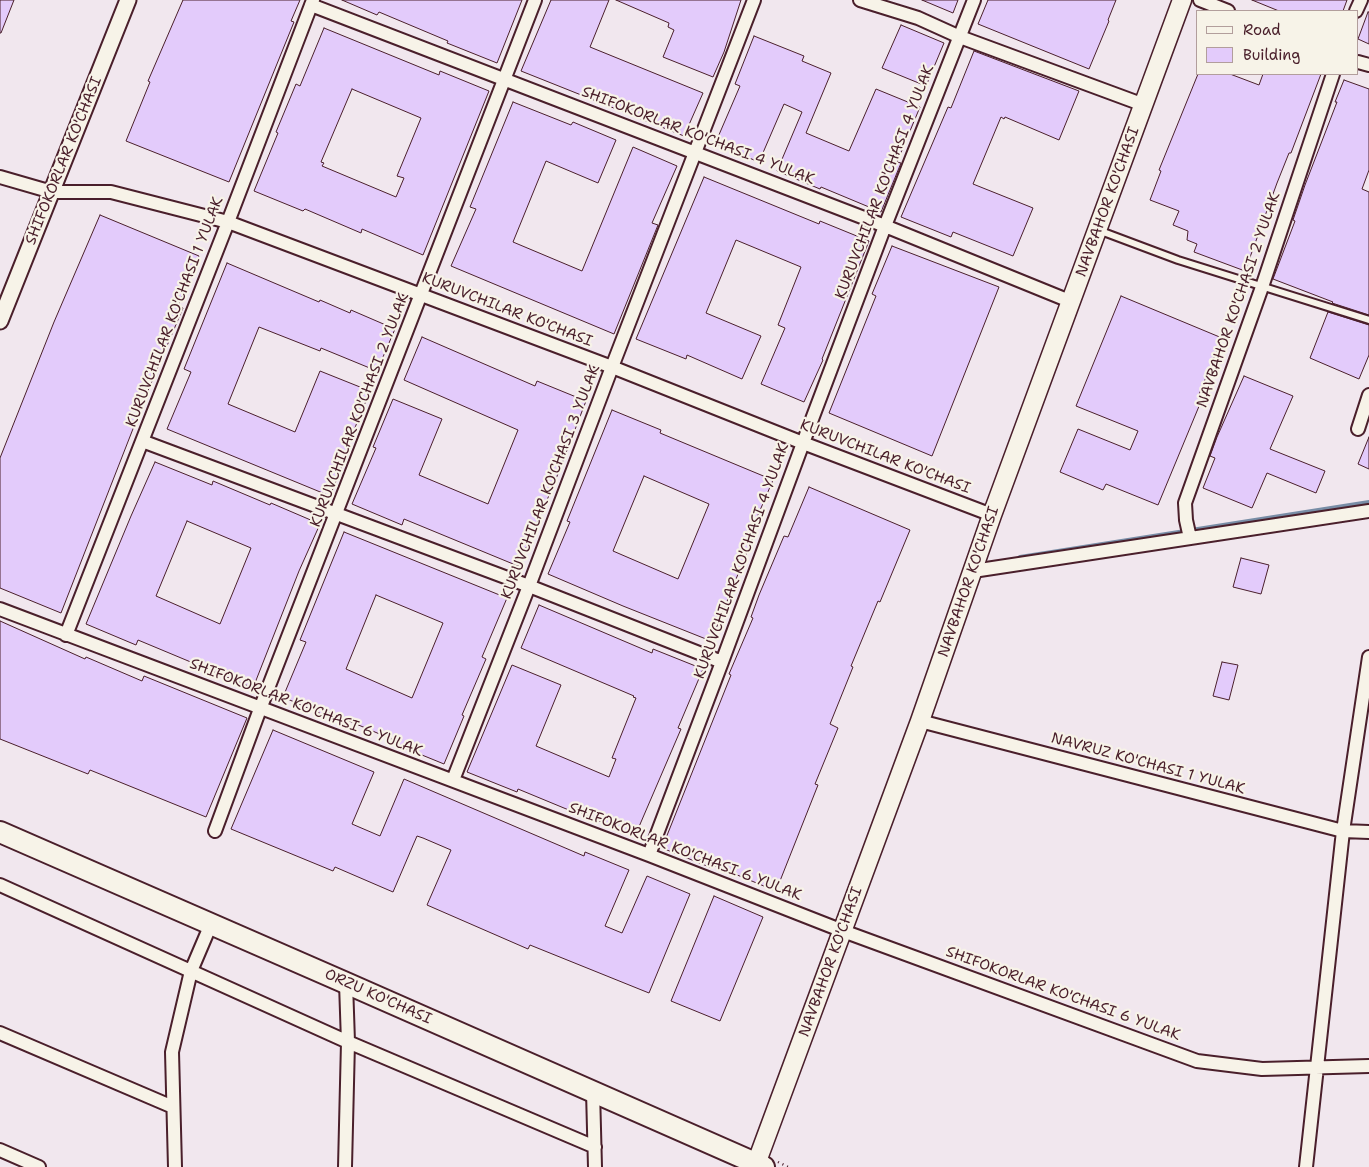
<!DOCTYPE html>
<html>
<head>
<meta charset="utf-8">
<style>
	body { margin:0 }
	#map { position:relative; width:1369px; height:1167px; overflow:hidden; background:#f1e7ee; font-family:"Shantell Sans",sans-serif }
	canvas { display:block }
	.legend { position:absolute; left:1196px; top:10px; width:162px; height:65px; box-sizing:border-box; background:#f7f3e8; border:1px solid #b29e9c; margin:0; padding:6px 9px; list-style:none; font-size:15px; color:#4a1f2b }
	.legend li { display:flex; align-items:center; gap:10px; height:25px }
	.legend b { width:25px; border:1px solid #b29e9c }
</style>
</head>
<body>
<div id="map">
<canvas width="1369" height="1167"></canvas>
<ul class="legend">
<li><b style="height:6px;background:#f7f3e8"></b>Road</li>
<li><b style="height:14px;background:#e3cbfb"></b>Building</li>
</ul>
</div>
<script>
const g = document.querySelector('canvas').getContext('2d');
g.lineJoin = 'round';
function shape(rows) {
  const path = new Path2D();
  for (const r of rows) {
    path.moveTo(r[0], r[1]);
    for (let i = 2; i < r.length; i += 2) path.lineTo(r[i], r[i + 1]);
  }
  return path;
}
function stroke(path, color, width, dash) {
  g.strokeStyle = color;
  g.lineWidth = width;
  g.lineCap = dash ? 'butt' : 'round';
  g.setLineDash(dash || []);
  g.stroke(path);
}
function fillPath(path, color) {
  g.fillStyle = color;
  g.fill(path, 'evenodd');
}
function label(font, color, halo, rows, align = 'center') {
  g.font = font + ' "Shantell Sans",sans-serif';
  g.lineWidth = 4.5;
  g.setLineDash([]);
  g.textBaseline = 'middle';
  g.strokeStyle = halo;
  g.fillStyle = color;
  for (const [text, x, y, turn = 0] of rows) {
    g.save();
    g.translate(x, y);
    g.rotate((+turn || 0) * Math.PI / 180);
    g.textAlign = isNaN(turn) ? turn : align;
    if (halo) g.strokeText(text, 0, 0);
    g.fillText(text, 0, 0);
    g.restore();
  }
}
stroke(shape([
	[1020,557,1369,502]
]), '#788da6', 4);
const building = shape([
	[0,0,14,0,1,33,0,33,0,0],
	[183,0,300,0,291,21,294,22,229,182,126,141,150,82,148,81,183,0],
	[342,0,522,0,497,63,447,43,448,41,379,12,377,15,342,0],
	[551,0,609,0,590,47,703,93,684,136,521,71,551,0],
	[616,0,741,0,724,52,713,77,663,57,674,30,668,27,669,23,616,0],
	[922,0,958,0,953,13,922,0],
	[988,0,1116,0,1108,20,1109,21,1089,69,978,24,988,0],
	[1252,0,1347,0,1343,11,1279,11,1252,0],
	[1368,12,1369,12,1369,44,1358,39,1368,12],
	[901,25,944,43,926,86,882,68,901,25],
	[324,28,439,75,440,71,489,91,423,255,362,229,361,233,305,209,303,211,254,191,278,133,276,132,296,84,300,86,324,28],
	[352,89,421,118,397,176,404,178,396,197,322,166,324,163,321,162,352,89],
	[754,36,804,56,802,61,831,73,806,133,849,151,876,89,920,107,897,162,901,163,881,212,821,187,820,189,777,171,802,112,784,104,759,162,715,144,740,86,735,84,754,36],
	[974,51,1079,91,1059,140,1005,117,1004,119,1001,117,973,184,1033,208,1013,256,953,232,951,237,901,217,948,107,951,108,974,51],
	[1198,74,1230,74,1259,85,1263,74,1321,74,1291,153,1289,153,1277,183,1245,271,1194,252,1197,244,1187,240,1188,231,1173,225,1179,211,1150,200,1161,171,1159,170,1198,74],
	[1344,80,1369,89,1369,170,1362,189,1369,192,1369,315,1332,303,1333,302,1273,279,1295,221,1293,220,1305,185,1337,102,1335,102,1344,80],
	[513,102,571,125,573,122,616,140,598,183,546,161,513,242,582,271,633,147,677,166,652,223,658,225,614,334,451,266,476,209,470,207,513,102],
	[704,177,819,224,820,221,869,241,822,359,823,360,804,402,761,384,785,328,778,325,801,267,736,240,706,313,761,336,742,379,687,355,686,359,636,339,704,177],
	[100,215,199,256,178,306,183,308,147,393,61,613,0,588,0,458,54,322,100,215],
	[892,246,999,287,932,456,829,413,876,296,872,294,892,246],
	[227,263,319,302,320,300,350,313,351,310,395,329,377,371,321,348,320,351,259,327,228,404,295,432,320,371,370,391,347,447,349,448,330,496,167,429,191,372,184,369,227,263],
	[1121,296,1222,338,1198,397,1202,399,1158,505,1106,484,1103,490,1060,472,1078,429,1130,450,1138,431,1076,406,1121,296],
	[1328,312,1369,325,1369,355,1359,379,1310,358,1328,312],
	[422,337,535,386,537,381,586,401,554,484,518,566,404,519,402,525,352,504,376,448,373,447,393,399,442,419,419,475,488,504,518,430,404,380,422,337],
	[1244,376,1293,396,1270,449,1325,471,1316,493,1267,473,1252,508,1203,488,1215,458,1210,456,1217,437,1244,376],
	[612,410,661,430,660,433,773,480,749,536,753,537,711,641,623,606,548,574,570,522,567,521,612,410],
	[644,476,709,504,678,579,613,551,644,476],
	[1369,437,1369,469,1358,464,1369,437],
	[155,462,212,485,213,481,270,505,271,503,320,524,299,571,253,688,138,640,136,645,86,624,131,516,155,462],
	[187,521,251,548,220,624,156,596,187,521],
	[809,487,910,530,880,602,878,601,851,666,853,667,830,724,838,728,815,784,818,785,776,891,713,865,712,868,662,848,731,675,729,674,753,618,751,617,759,595,784,536,788,537,809,487],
	[344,532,507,598,482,657,486,659,462,715,464,716,444,764,395,744,396,741,328,712,326,716,283,697,306,642,300,640,344,532],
	[376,595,443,623,412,698,346,669,376,595],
	[1241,558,1269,565,1261,594,1233,587,1241,558],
	[539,605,652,653,653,649,703,669,678,728,681,729,635,836,576,811,576,813,518,789,517,792,467,772,512,665,561,685,536,746,609,777,616,759,612,758,636,698,633,697,634,696,521,648,539,605],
	[0,621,85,659,86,657,142,681,144,676,247,718,206,817,90,770,88,774,0,739,0,621],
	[1222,662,1238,665,1229,700,1213,696,1222,662],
	[273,730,374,772,352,824,380,836,404,779,584,856,585,852,629,870,605,926,622,933,647,876,690,894,649,993,530,945,528,949,427,905,451,850,423,838,417,836,393,892,335,867,333,871,231,829,273,730],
	[714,896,763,917,720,1021,671,1001,714,896]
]);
fillPath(building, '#e3cbfb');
stroke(building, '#4a1f2b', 1);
const service = shape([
	[1098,230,1178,260,1369,320]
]);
const minor = shape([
	[860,0,918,18,960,37,1144,105],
	[1200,0,1228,11],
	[311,5,885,226,1072,302],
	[1356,11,1361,0],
	[1358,62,1369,65],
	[0,177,52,192,111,192,228,222,612,367,803,443,992,515],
	[1358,429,1369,395],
	[142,441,529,586,722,662],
	[1190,538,1186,520,1185,503,1262,287,1333,74],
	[973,571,1369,511],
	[0,609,649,855,843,931,1197,1061,1262,1069,1369,1066],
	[66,635,228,222,313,0],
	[920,721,1343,831,1369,832],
	[453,780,529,586,612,367,754,0],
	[215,831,260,709,535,0],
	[649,855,722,662,803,443,885,226,974,0],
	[0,885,348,1042,595,1147],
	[0,1033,173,1107],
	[593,1091,595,1167],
	[0,1150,39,1167],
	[175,1167,172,1052,191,971,211,924],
	[345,1167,348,1042,346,983],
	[1306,1167,1343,831,1369,657]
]);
const tertiary = shape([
	[0,321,128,0]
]);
const secondary = shape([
	[756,1164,920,721,992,515,1182,0]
]);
const primary = shape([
	[0,832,346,983,764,1167]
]);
stroke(service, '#4a1f2b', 10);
stroke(minor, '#4a1f2b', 16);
stroke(tertiary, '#4a1f2b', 19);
stroke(secondary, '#4a1f2b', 21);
stroke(primary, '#4a1f2b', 24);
stroke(shape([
	[778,1162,788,1167]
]), '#4a1f2b', 2.5, [1, 4]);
stroke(service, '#f7f3e8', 6);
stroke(minor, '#f7f3e8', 12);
stroke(tertiary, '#f7f3e8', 15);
stroke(secondary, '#f7f3e8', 18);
stroke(primary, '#f7f3e8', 20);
label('15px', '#4a1f2b', '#f7f3e8', [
	["SHIFOKORLAR KO'CHASI 4 YULAK",698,136,21],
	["SHIFOKORLAR KO'CHASI",64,161,-68],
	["KURUVCHILAR KO'CHASI 4 YULAK",885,182,-69],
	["NAVBAHOR KO'CHASI",1108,202,-70],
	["NAVBAHOR KO'CHASI 2 YULAK",1239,300,-71],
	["KURUVCHILAR KO'CHASI",507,310,21],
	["KURUVCHILAR KO'CHASI 1 YULAK",175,312,-69],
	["KURUVCHILAR KO'CHASI 2 YULAK",360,410,-69],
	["KURUVCHILAR KO'CHASI",885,457,21],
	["KURUVCHILAR KO'CHASI 3 YULAK",551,482,-69],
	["KURUVCHILAR KO'CHASI 4 YULAK",742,561,-70],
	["NAVBAHOR KO'CHASI",969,582,-71],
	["SHIFOKORLAR KO'CHASI 6 YULAK",306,708,21],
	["NAVRUZ KO'CHASI 1 YULAK",1148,764,15],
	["SHIFOKORLAR KO'CHASI 6 YULAK",685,852,21],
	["NAVBAHOR KO'CHASI",831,962,-70],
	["SHIFOKORLAR KO'CHASI 6 YULAK",1063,994,20],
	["ORZU KO'CHASI",378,997,24]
]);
</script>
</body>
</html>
